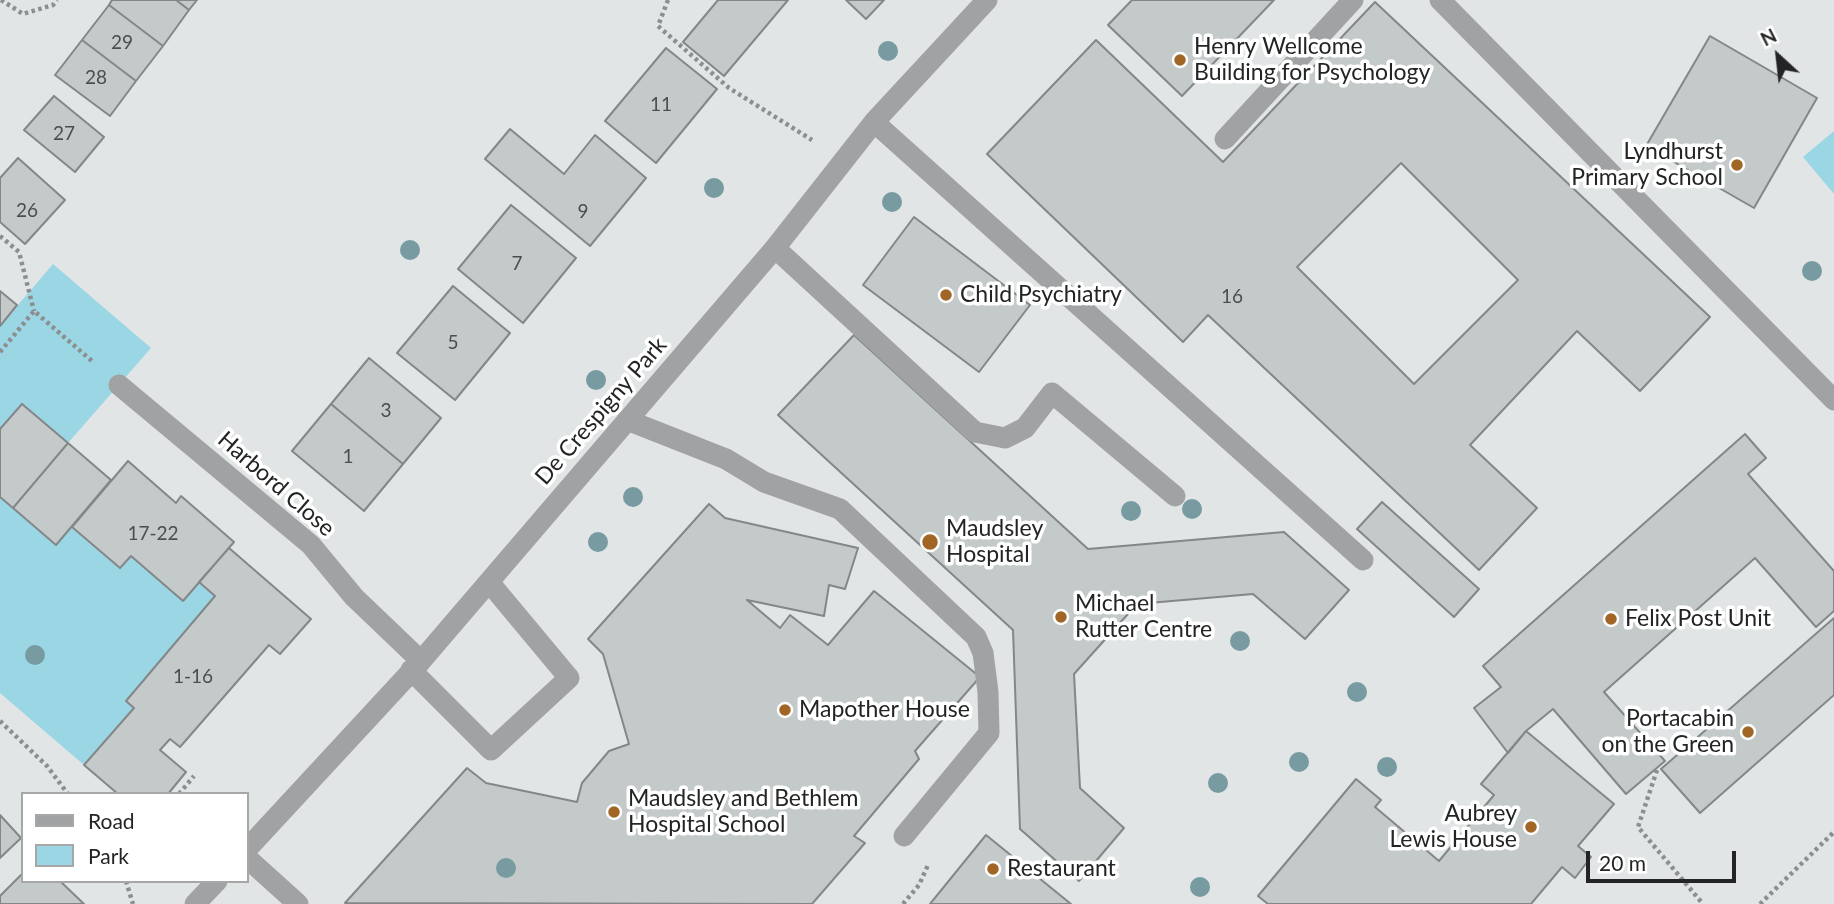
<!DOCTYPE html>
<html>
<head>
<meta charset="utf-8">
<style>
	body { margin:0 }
	#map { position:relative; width:1834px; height:904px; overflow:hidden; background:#e1e5e6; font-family:Lato,sans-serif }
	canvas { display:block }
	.legend { position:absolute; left:21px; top:792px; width:228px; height:91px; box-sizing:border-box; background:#fff; border:2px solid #a7a7a8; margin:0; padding:9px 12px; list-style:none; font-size:21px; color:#232425 }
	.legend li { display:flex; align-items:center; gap:14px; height:35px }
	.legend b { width:35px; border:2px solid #a7a7a8 }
	.north { position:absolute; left:1743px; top:21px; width:70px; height:70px; -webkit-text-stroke:5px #fff; paint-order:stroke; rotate:333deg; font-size:19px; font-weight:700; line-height:28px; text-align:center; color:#232425 }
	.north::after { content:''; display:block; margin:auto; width:24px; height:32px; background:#232425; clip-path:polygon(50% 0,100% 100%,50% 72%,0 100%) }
	.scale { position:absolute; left:1586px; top:851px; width:150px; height:32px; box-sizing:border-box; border:4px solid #232425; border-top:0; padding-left:9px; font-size:21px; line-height:24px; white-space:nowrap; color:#232425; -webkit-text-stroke:5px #fff; paint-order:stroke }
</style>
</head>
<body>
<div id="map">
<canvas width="1834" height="904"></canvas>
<ul class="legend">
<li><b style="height:9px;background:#a0a2a3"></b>Road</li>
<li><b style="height:19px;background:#9bd6e4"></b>Park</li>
</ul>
<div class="north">N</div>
<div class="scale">20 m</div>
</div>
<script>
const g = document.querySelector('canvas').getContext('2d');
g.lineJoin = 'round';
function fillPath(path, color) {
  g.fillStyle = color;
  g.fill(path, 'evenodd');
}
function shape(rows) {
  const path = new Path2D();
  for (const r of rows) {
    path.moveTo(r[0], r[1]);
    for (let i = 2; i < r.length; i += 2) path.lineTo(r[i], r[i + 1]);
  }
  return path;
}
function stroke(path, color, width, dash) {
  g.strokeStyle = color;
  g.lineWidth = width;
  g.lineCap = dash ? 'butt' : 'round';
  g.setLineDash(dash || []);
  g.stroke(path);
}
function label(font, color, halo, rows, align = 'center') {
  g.font = font + ' Lato,sans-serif';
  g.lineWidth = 7;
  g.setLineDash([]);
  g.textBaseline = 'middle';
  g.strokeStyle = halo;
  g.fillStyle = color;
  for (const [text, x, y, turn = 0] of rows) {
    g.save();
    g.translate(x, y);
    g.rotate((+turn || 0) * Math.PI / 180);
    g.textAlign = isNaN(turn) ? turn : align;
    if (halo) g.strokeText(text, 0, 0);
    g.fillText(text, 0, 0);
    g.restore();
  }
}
fillPath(shape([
	[1834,131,1834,194,1803,157],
	[53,264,151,348,68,443,22,404,0,429,0,326],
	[0,497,55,545,72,527,120,567,131,556,183,601,199,582,215,596,126,700,134,708,84,765,0,693]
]), '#9bd6e4');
const building = shape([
	[112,0,176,0,189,10,163,46,109,5,112,0],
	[176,0,197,0,189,10,176,0],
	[718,0,788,0,724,76,683,42,718,0],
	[846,0,884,0,866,19,846,0],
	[1132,0,1274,0,1182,96,1108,25,1132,0],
	[1375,2,1710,317,1640,391,1577,331,1470,445,1537,508,1479,570,1208,315,1183,342,987,154,1096,40,1223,162,1375,2],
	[1401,163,1518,280,1414,384,1297,267,1401,163],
	[109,5,163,46,136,81,82,40,109,5],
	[1710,36,1817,98,1754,208,1646,146,1710,36],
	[82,40,136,81,110,116,55,75,82,40],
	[666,48,717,89,656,163,605,121,666,48],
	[54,96,104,137,75,172,24,130,54,96],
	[510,129,564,174,595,135,646,178,590,246,485,159,510,129],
	[18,158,65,200,25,244,0,222,0,178,18,158],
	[511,205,576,258,523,323,458,269,511,205],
	[914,217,1030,305,979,372,863,285,914,217],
	[453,286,510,333,455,400,397,353,453,286],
	[0,291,17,305,0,326,0,291],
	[854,335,1088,549,1284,532,1349,590,1305,639,1253,594,1137,604,1074,674,1080,788,1124,828,1079,881,1020,829,1013,630,778,415,854,335],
	[369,358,441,418,403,464,331,404,369,358],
	[22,404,68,443,13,508,0,497,0,429,22,404],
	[331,404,403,464,364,511,292,451,331,404],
	[1745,434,1766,458,1748,474,1834,571,1834,611,1816,627,1755,558,1604,692,1665,761,1626,794,1553,709,1526,731,1508,753,1474,708,1501,687,1483,666,1745,434],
	[68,443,111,480,56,545,13,508,68,443],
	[128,461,176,503,181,496,234,542,183,601,131,556,120,568,72,527,128,461],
	[1382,502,1479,589,1454,617,1357,529,1382,502],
	[709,504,725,518,858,548,845,589,829,585,824,616,747,600,780,628,790,615,828,645,874,591,980,677,915,751,919,759,854,836,865,843,812,904,345,903,467,768,486,783,577,802,582,783,609,751,629,744,603,654,588,639,709,504],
	[229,548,311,619,280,654,269,645,180,747,170,739,160,750,186,772,168,794,118,794,84,765,134,708,126,701,215,596,199,582,229,548],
	[1834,618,1834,695,1700,813,1661,769,1834,618],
	[1526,731,1614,804,1578,846,1591,857,1575,878,1562,867,1531,904,1268,904,1258,896,1356,779,1381,800,1375,807,1439,861,1494,795,1481,784,1526,731],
	[0,815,21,838,0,858,0,815],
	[986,835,1071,904,930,904,986,835],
	[23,873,23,881,60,881,84,904,0,904,0,896,23,873]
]);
fillPath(building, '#c4c9ca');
stroke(building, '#838788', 2);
stroke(shape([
	[1,0,23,14,53,5,57,0],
	[668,0,658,26,729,88,812,140],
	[0,236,19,252,34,311],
	[0,352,34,311,92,361],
	[0,721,47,766,68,794],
	[1657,770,1638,827,1703,904],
	[179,794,194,776],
	[126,881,133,904],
	[903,904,919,885,928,865],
	[1760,904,1834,832]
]), '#8c8f90', 4.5, [3.5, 3.5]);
stroke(shape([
	[1440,0,1834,400],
	[874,122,1363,560],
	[1225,139,1353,0],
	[775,248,975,432,1005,438,1025,428,1052,393,1175,496],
	[119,385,311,545,354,597,421,661],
	[627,420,726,459,764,482,840,509,976,637,983,653,988,692,989,733,904,836],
	[411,670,491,750,569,678,489,582],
	[247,849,421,661,775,248,874,122,987,0],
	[247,858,298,904],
	[195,904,217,881]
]), '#a0a2a3', 21);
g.fillStyle = '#789aa1';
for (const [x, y] of [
	[888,51],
	[714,188],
	[892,202],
	[410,250],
	[1812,271],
	[596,380],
	[633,497],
	[1192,509],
	[1131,511],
	[598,542],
	[1240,641],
	[35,655],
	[1357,692],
	[1299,762],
	[1387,767],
	[1218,783],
	[506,868],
	[1200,887]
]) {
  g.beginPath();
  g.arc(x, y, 10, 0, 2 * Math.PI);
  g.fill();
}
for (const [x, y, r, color] of [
	[1180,60,7,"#a16626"],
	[1737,165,7,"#a16626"],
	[946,295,7,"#a16626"],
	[930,542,9,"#a16626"],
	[1061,617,7,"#a16626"],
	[1611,619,7,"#a16626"],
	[785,710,7,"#a16626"],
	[1748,732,7,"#a16626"],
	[614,812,7,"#a16626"],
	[1531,827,7,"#a16626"],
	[993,869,7,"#a16626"]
]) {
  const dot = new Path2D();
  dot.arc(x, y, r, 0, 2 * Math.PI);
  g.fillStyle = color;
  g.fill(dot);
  stroke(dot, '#fff', 2.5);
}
label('19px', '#4b4d4e', null, [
	["29",122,43],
	["28",96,78],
	["11",661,105],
	["27",64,134],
	["26",27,211],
	["9",583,212],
	["7",517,264],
	["16",1232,297],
	["5",453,343],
	["3",386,411],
	["1",348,457],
	["17-22",153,534],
	["1-16",193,677]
]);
label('23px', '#232425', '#fff', [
	["Henry Wellcome",1194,47],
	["Building for Psychology",1194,73],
	["Lyndhurst",1723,152,"right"],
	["Primary School",1723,178,"right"],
	["Child Psychiatry",960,295],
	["Maudsley",946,529],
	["Hospital",946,555],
	["Michael",1075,604],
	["Rutter Centre",1075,630],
	["Felix Post Unit",1625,619],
	["Mapother House",799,710],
	["Portacabin",1734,719,"right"],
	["on the Green",1734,745,"right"],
	["Maudsley and Bethlem",628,799],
	["Hospital School",628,825],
	["Aubrey",1517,814,"right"],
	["Lewis House",1517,840,"right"],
	["Restaurant",1007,869]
], 'left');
label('23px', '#232425', '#fff', [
	["De Crespigny Park",601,411,-49],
	["Harbord Close",276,484,41]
]);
</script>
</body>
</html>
